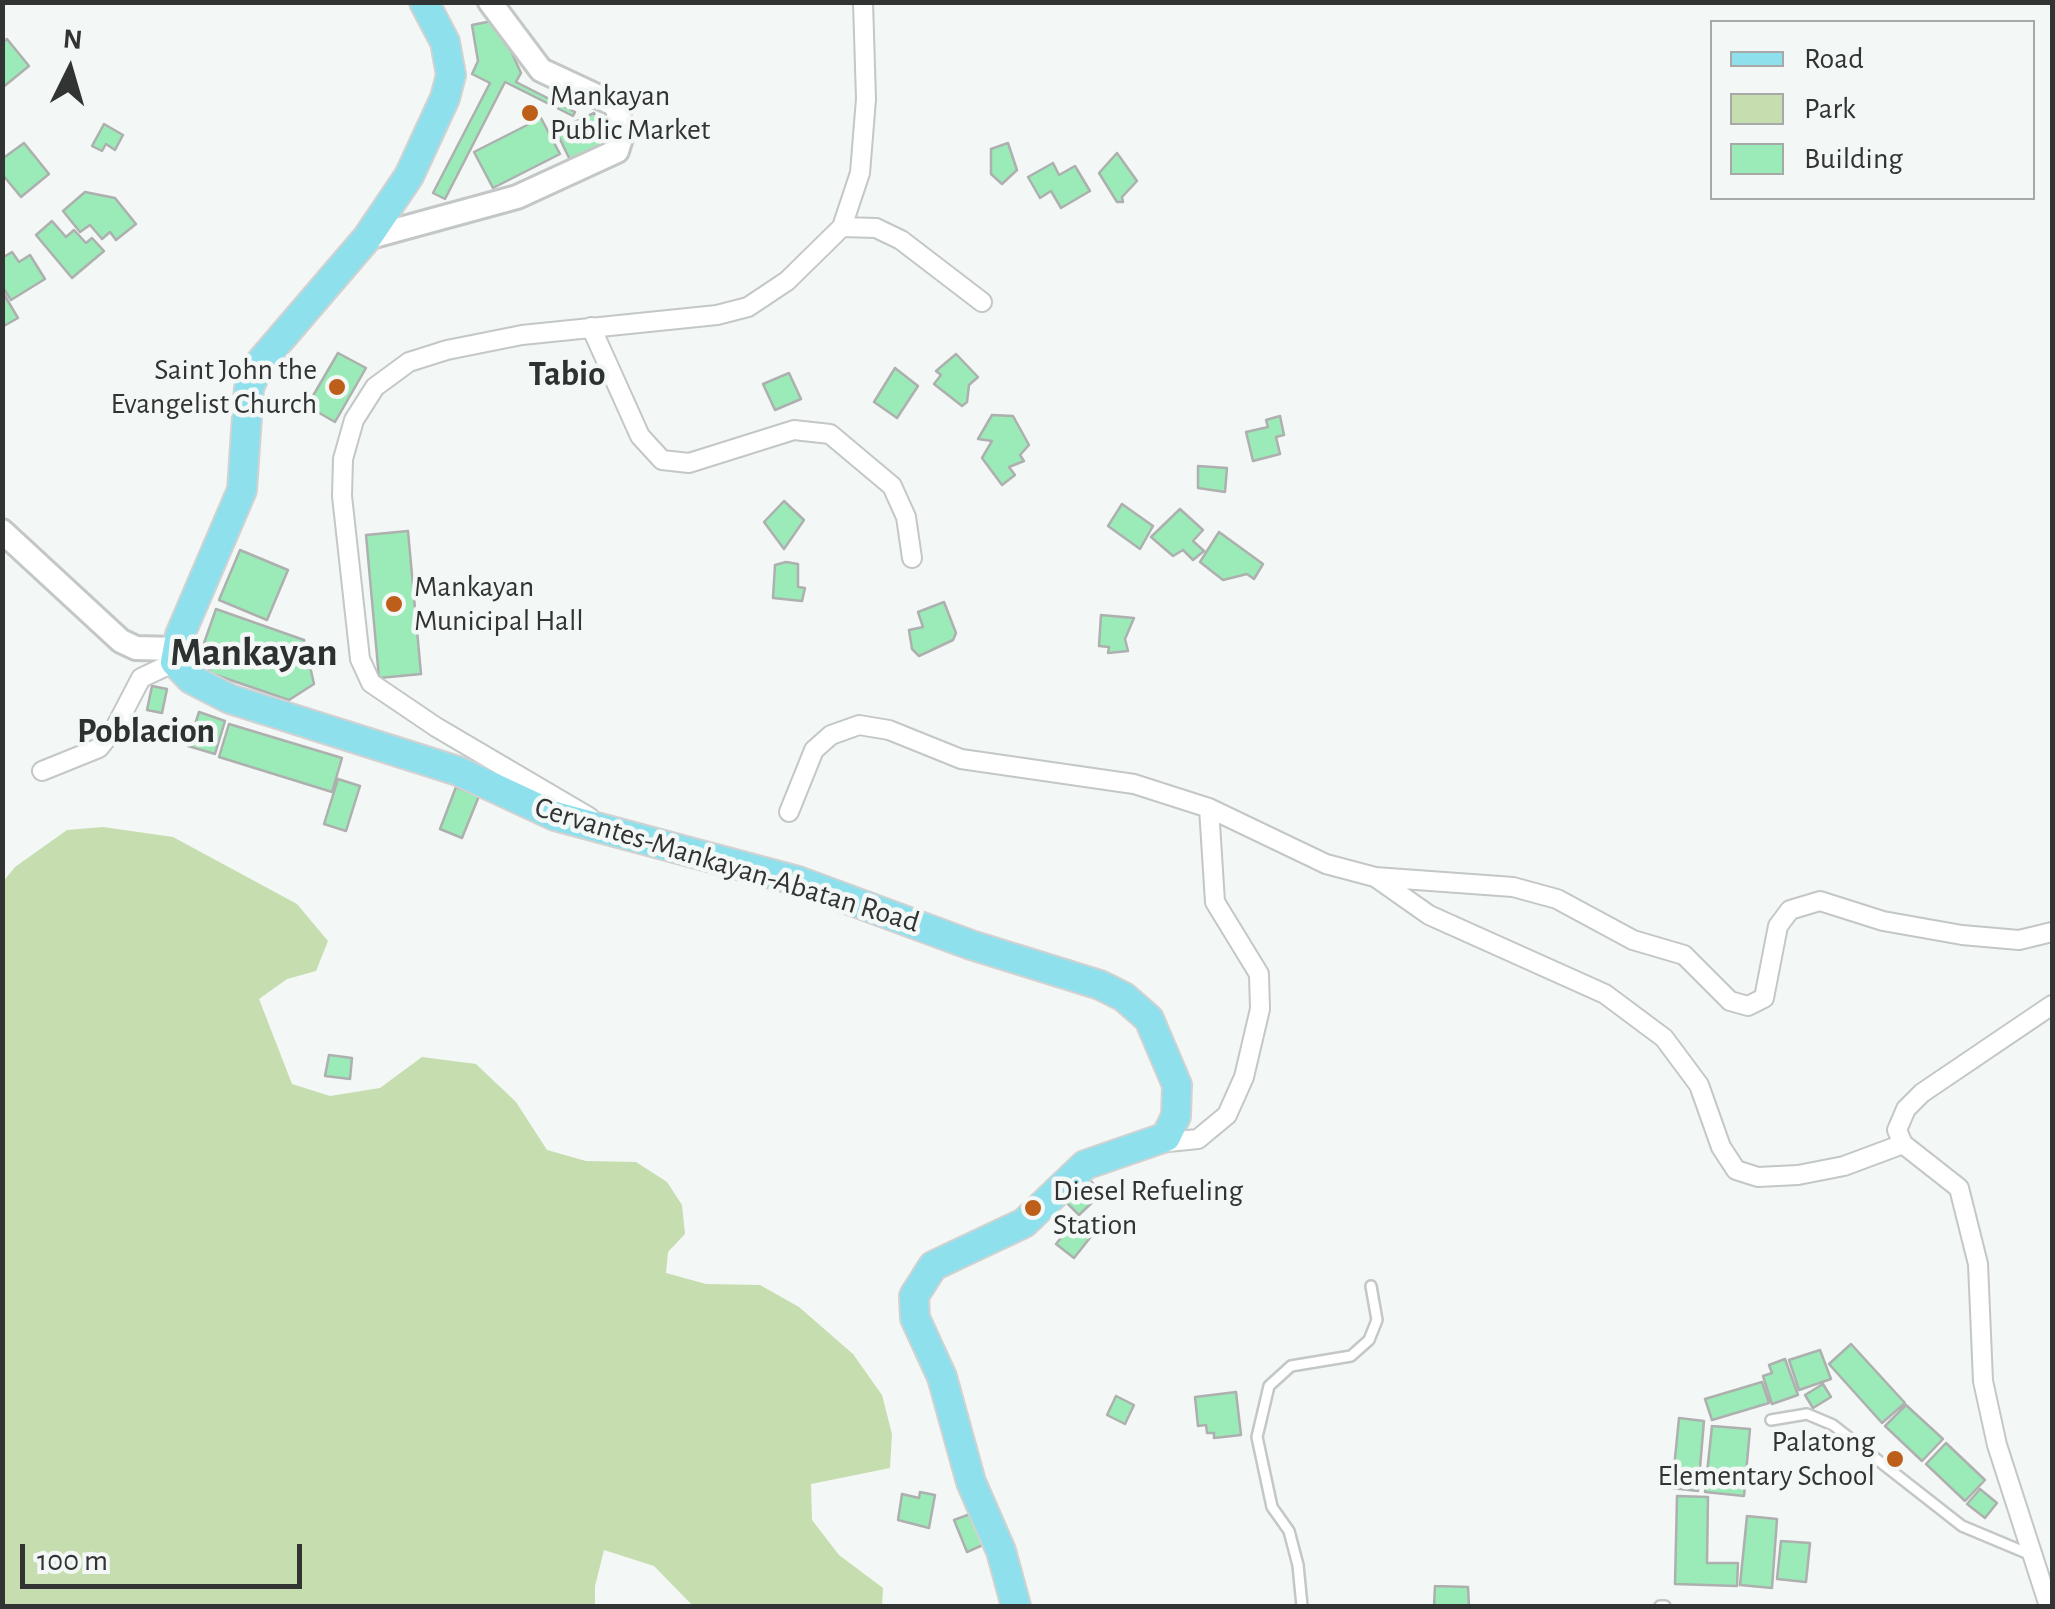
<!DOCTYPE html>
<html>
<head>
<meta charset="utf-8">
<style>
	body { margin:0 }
	#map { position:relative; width:2055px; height:1609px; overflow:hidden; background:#f3f7f6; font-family:"Alegreya Sans",sans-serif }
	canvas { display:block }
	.frame { position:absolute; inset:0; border:5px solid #323434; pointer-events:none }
	.legend { position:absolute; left:1710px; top:20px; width:325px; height:180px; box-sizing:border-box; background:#f3f7f6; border:2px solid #a6a9a8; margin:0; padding:12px 18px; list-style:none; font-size:30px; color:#323434 }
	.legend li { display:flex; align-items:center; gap:20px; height:50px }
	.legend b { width:50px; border:2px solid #a6a9a8 }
	.north { position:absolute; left:20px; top:20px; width:100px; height:100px; -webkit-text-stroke:8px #f3f7f6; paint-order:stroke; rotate:5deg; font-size:28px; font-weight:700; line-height:40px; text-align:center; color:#323434 }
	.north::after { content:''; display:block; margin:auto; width:35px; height:45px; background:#323434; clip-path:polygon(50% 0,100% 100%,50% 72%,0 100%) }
	.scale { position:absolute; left:20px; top:1544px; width:282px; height:45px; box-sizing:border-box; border:5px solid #323434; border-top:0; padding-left:12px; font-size:30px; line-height:35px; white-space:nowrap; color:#323434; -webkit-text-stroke:8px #f3f7f6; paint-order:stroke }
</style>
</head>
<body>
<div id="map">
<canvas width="2055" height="1609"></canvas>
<div class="frame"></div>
<ul class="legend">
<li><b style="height:12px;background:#8ee0ec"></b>Road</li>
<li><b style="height:28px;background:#c6ddaf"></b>Park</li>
<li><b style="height:28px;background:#9bebb8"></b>Building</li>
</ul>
<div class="north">N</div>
<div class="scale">100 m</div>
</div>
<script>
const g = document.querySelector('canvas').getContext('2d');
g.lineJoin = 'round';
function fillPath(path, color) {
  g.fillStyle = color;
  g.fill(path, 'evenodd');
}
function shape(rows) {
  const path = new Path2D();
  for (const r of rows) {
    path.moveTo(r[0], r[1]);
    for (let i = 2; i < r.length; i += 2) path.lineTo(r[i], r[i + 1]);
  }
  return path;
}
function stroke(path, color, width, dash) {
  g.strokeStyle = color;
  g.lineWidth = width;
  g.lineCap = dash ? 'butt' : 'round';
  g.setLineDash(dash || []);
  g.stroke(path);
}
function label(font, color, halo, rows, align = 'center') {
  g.font = font + ' "Alegreya Sans",sans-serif';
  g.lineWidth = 9;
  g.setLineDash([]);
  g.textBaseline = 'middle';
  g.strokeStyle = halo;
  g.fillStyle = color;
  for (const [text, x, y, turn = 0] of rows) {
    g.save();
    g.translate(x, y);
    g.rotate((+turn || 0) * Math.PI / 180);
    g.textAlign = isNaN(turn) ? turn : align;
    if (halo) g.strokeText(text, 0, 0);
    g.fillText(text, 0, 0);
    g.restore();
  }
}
fillPath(shape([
	[103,827,173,837,297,904,328,941,316,971,287,979,259,999,292,1084,330,1096,380,1088,422,1057,476,1064,516,1102,547,1150,586,1161,636,1162,667,1182,682,1205,685,1234,668,1252,666,1273,706,1284,760,1285,799,1307,853,1354,882,1395,892,1434,890,1468,811,1484,812,1520,839,1555,883,1588,882,1606,693,1606,654,1566,604,1550,595,1586,595,1606,3,1606,3,882,15,867,67,830]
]), '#c6ddaf');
const building = shape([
	[497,20,521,73,516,82,575,112,573,116,505,82,445,199,433,193,490,83,472,74,478,61,472,25,497,20],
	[7,39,29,66,2,88,2,43,7,39],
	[594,113,609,146,572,164,556,131,594,113],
	[541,118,560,154,493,188,474,152,541,118],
	[104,124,123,135,115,150,106,144,102,151,92,146,104,124],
	[24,143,49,174,21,197,2,174,2,159,24,143],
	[1008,143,1017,170,1002,184,991,174,991,149,1008,143],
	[1117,153,1137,181,1122,197,1123,202,1117,202,1099,173,1117,153],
	[1053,163,1059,175,1075,166,1090,191,1061,208,1051,191,1040,198,1028,177,1053,163],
	[85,192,115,198,136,224,116,240,110,232,102,239,90,225,80,232,63,211,85,192],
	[52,221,66,237,74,230,86,243,92,238,104,251,72,278,36,235,52,221],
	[12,252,19,262,30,255,45,279,11,300,2,286,2,258,12,252],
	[2,291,18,318,2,327,2,291],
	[338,353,366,368,335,422,307,406,338,353],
	[956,354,978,377,969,385,967,402,962,406,934,384,941,375,936,371,956,354],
	[895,368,918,386,897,418,874,402,895,368],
	[789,373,801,399,775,410,763,384,789,373],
	[992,415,1013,416,1029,445,1020,455,1024,461,1009,467,1015,475,1002,485,982,458,992,441,978,439,992,415],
	[1280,416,1284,435,1276,437,1280,454,1253,461,1246,432,1268,427,1266,420,1280,416],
	[1198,466,1227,468,1225,492,1198,488,1198,466],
	[784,501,804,520,784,549,764,522,784,501],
	[1122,504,1153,526,1140,549,1108,526,1122,504],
	[1180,509,1203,530,1193,541,1204,551,1193,560,1183,550,1173,556,1151,537,1180,509],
	[408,531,421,674,379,678,366,535,408,531],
	[1219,532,1263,564,1254,579,1247,574,1223,580,1200,562,1219,532],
	[240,550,288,570,267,620,219,600,240,550],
	[786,562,798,564,798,587,805,588,802,601,773,598,775,565,786,562],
	[944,602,956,633,953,640,919,656,912,649,909,630,923,627,918,612,944,602],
	[216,609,304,640,314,684,289,700,210,673,203,646,216,609],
	[1101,615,1134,618,1125,639,1128,651,1108,653,1109,647,1099,646,1101,615],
	[152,686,167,689,162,713,147,710,152,686],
	[199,712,225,721,215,754,188,746,199,712],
	[229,724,342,758,332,792,219,757,229,724],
	[338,779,360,786,346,831,324,824,338,779],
	[456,787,479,796,462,838,440,829,456,787],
	[329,1055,352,1058,350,1079,325,1076,329,1055],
	[1088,1178,1102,1193,1079,1215,1064,1200,1088,1178],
	[1076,1219,1093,1234,1074,1258,1056,1244,1076,1219],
	[1851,1344,1905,1403,1882,1423,1829,1364,1851,1344],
	[1820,1350,1831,1379,1799,1390,1789,1360,1820,1350],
	[1785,1359,1798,1395,1772,1404,1763,1376,1772,1373,1769,1365,1785,1359],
	[1762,1382,1769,1403,1712,1420,1705,1399,1762,1382],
	[1823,1384,1831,1397,1813,1408,1805,1395,1823,1384],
	[1236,1392,1241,1435,1214,1438,1214,1433,1207,1433,1206,1425,1198,1426,1195,1397,1236,1392],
	[1116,1396,1134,1405,1125,1424,1107,1415,1116,1396],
	[1906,1405,1943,1439,1922,1461,1885,1426,1906,1405],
	[1679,1418,1704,1421,1698,1491,1672,1488,1679,1418],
	[1712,1426,1750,1429,1744,1496,1705,1492,1712,1426],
	[1946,1443,1985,1480,1965,1501,1926,1464,1946,1443],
	[1980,1489,1997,1503,1985,1518,1967,1504,1980,1489],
	[920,1492,935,1495,929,1528,898,1520,902,1494,919,1498,920,1492],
	[1677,1496,1708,1497,1707,1563,1738,1563,1737,1586,1675,1584,1677,1496],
	[973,1513,985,1544,967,1552,954,1520,973,1513],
	[1747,1516,1777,1519,1772,1588,1740,1585,1747,1516],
	[1781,1541,1810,1543,1806,1582,1777,1579,1781,1541],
	[1435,1586,1468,1587,1469,1606,1434,1606,1435,1586]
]);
fillPath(building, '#9bebb8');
stroke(building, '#adb0ae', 2.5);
const service = shape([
	[1771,1420,1807,1414,1833,1425,1962,1526,2029,1554],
	[1302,1606,1298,1565,1289,1531,1272,1507,1257,1437,1269,1386,1291,1366,1351,1356,1369,1340,1377,1320,1371,1286],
	[1660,1606,1665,1606]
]);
const minor = shape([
	[842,227,860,173,866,99,863,2],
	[591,327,640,436,662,460,689,463,794,430,830,434,892,486,906,517,912,558],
	[42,771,99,748,115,728,141,678,175,662],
	[1209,808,1326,864,1375,877,1513,887,1557,899,1633,940,1684,955,1730,1001,1748,1006,1764,998,1778,926,1790,910,1820,901,1883,921,1962,935,2019,940,2052,932],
	[789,812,814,750,831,735,859,725,889,730,961,759,1134,784,1209,808,1215,902,1259,974,1260,1009,1244,1077,1227,1115,1198,1139,1158,1143],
	[589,817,436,727,371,683,360,659,342,496,343,459,354,420,375,387,409,362,447,350,522,335,717,315,748,307,787,281,842,227,876,228,901,240,982,302],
	[1375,877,1429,915,1605,994,1664,1038,1699,1085,1721,1147,1736,1170,1758,1177,1798,1175,1844,1166,1903,1144],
	[2049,1606,1997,1445,1983,1381,1978,1264,1959,1188,1903,1144,1897,1130,1906,1109,1922,1093,2052,1005]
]);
const tertiary = shape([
	[367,238,517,197,617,151,623,132,616,105,541,70,490,2],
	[2,531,121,641,136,648,176,649]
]);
const primary = shape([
	[424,2,445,42,451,75,445,98,409,176,367,238,259,364,249,388,242,490,180,635,175,662,191,679,230,699,458,771,555,816,798,881,971,945,1100,985,1124,997,1149,1019,1177,1085,1176,1116,1166,1137,1085,1165,1024,1223,933,1266,914,1296,915,1318,942,1377,971,1482,1001,1551,1016,1606]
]);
stroke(service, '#c3c7c6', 14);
stroke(minor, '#c3c7c6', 22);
stroke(tertiary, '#c3c7c6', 28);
stroke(primary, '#d2d2d2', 32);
stroke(service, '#fff', 9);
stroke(minor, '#fff', 18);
stroke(tertiary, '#fff', 22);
stroke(primary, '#8ee0ec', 28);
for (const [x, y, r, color] of [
	[530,113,10,"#be5e1b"],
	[337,387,10,"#be5e1b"],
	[394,604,10,"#be5e1b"],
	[1033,1208,10,"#be5e1b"],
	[1895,1459,10,"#be5e1b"]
]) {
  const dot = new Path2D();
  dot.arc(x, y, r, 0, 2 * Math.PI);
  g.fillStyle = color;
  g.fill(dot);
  stroke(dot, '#f3f7f6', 4);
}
label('30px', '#323434', '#f3f7f6', [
	["Mankayan",550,96],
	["Public Market",550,130],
	["Saint John the",317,370,"right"],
	["Evangelist Church",317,404,"right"],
	["Mankayan",414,587],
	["Municipal Hall",414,621],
	["Diesel Refueling",1053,1191],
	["Station",1053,1225],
	["Palatong",1875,1442,"right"],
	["Elementary School",1875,1476,"right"]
], 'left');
label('30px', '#323434', '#f3f7f6', [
	["Cervantes-Mankayan-Abatan Road",727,865,17]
]);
label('bold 35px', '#2d3130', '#f3f7f6', [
	["Tabio",567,374],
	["Poblacion",146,731]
]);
label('bold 40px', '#2d3130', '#f3f7f6', [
	["Mankayan",254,653]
]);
</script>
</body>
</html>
